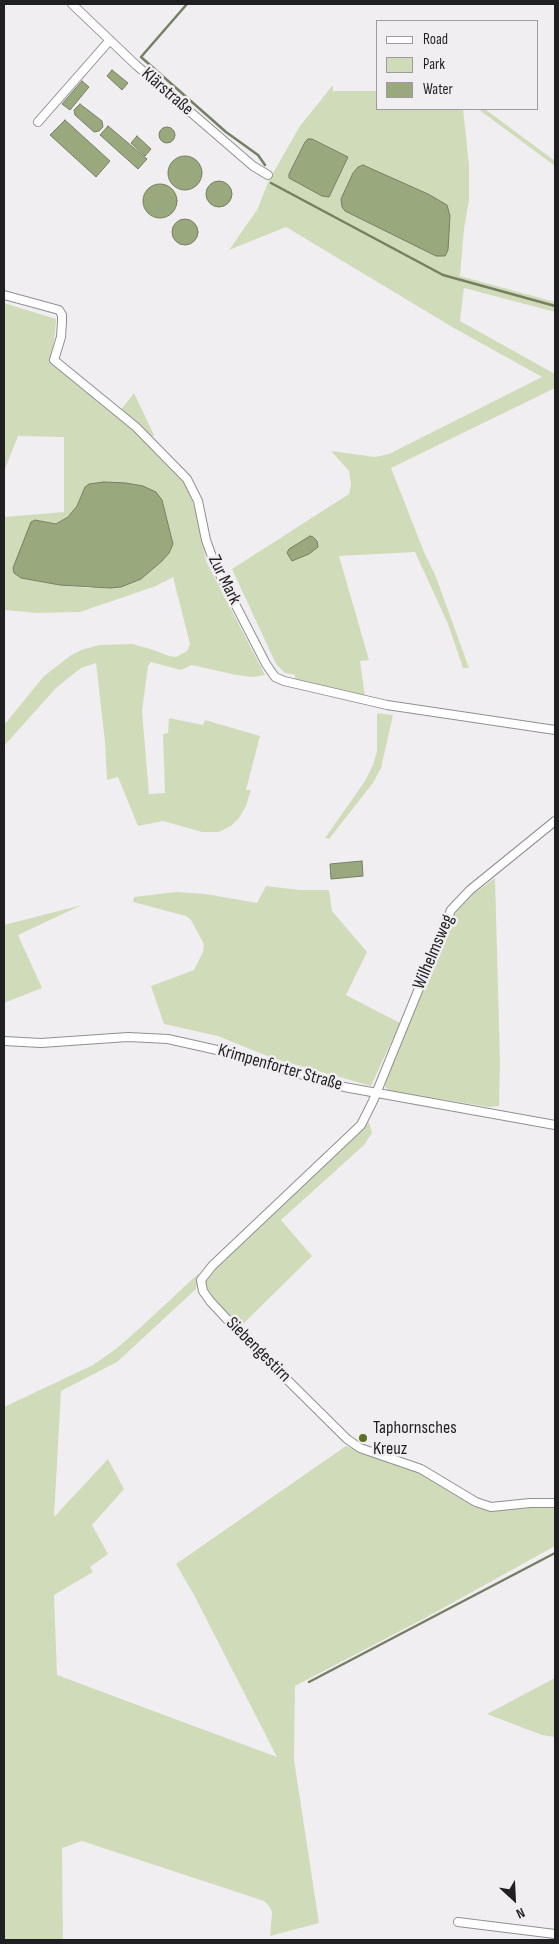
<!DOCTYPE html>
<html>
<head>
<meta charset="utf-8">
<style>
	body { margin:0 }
	#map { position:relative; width:559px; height:1944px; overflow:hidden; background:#f1eef2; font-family:"Sofia Sans Condensed",sans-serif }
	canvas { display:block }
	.frame { position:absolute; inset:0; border:5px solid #201f21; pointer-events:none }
	.legend { position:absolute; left:376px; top:20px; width:162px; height:90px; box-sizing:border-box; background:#f1eef2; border:1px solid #9d9b9e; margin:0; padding:6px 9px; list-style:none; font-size:15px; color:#201f21 }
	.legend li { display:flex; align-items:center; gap:10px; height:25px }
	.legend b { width:25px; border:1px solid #9d9b9e }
	.north { position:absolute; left:489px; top:1874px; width:50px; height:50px; -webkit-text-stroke:4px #f1eef2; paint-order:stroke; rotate:155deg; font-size:14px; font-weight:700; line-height:20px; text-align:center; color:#201f21 }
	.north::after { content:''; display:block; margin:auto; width:18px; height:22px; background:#201f21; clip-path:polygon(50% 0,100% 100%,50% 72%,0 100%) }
</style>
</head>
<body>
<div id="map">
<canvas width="559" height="1944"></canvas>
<div class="frame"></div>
<ul class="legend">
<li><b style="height:6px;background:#fff"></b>Road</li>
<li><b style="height:14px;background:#d0dcb9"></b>Park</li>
<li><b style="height:14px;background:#9aa87e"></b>Water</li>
</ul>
<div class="north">N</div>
</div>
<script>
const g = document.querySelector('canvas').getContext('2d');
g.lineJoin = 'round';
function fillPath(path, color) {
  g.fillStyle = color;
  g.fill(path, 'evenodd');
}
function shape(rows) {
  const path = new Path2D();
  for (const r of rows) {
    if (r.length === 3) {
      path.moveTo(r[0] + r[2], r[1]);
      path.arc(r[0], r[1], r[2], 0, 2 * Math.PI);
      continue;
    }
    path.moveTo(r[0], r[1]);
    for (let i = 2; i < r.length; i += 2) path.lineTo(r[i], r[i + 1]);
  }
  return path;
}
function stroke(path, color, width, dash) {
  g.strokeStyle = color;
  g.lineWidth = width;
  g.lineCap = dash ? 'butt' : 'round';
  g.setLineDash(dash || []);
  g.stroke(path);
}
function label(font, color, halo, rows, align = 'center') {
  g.font = font + ' "Sofia Sans Condensed",sans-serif';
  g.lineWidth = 5;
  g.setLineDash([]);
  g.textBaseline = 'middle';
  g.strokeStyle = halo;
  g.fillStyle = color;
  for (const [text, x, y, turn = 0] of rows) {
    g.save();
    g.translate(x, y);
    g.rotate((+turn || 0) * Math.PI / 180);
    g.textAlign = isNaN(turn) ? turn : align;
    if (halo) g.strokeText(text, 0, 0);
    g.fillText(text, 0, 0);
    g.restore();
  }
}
fillPath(shape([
	[333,85,333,91,378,91,378,109,463,109,469,165,469,200,464,229,460,276,555,302,555,312,464,288,460,321,555,374,555,388,391,468,424,552,436,577,469,668,463,668,448,624,415,552,339,556,369,660,360,661,365,696,295,680,295,675,285,673,276,664,232,569,349,494,351,485,349,471,331,451,375,457,389,454,542,377,454,328,286,227,229,250,257,210,269,180,300,126],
	[478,109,485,109,555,161,555,166],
	[4,303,56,319,55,334,51,360,134,429,186,483,197,515,206,561,265,675,253,677,236,675,192,665,181,670,151,662,148,666,142,711,149,794,165,793,163,734,168,733,169,718,203,725,205,720,260,736,246,790,251,790,246,806,239,818,231,826,219,832,202,832,163,821,138,826,118,777,107,780,105,742,96,663,81,668,56,688,4,746,4,725,44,676,70,656,81,650,99,645,132,644,151,649,169,656,176,657,187,651,190,644,173,577,156,586,80,612,37,613,4,610,4,517,64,512,64,437,18,436,4,471],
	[85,487,162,500,173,544,169,553,141,579,89,588,60,585,21,578,13,568,35,520,56,524,68,517,77,506],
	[134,393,154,435,151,438,120,411],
	[377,713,393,715,381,768,373,783,329,839,325,838,365,781,373,765,377,751],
	[495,878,500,1062,499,1106,489,1107,390,1091,385,1087,387,1078,450,923,457,911,472,895],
	[266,886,300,890,329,890,332,911,367,952,346,995,400,1023,371,1086,272,1058,218,1036,164,1024,151,986,194,970,203,952,204,944,191,920,186,916,133,902,134,897,176,892,206,894,257,903],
	[82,905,18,935,42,988,4,1003,4,925],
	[369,1122,372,1133,364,1145,281,1220,312,1256,239,1328,205,1290,204,1281,209,1273],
	[199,1273,196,1289,117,1362,61,1391,54,1517,108,1459,124,1489,92,1525,108,1554,90,1567,93,1572,54,1595,57,1675,277,1757,194,1595,176,1564,346,1446,418,1472,475,1504,530,1506,555,1505,555,1546,425,1618,295,1686,294,1760,319,1923,270,1936,272,1912,269,1906,264,1901,82,1841,62,1848,63,1940,4,1940,4,1407,93,1365,117,1348,140,1328],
	[555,1678,555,1737,542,1735,487,1714]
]), '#d0dcb9');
const water = shape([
	[112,70,128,83,122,90,107,76,112,70],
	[82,81,89,87,70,110,62,104,82,81],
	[80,104,102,121,103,127,99,131,94,132,75,115,74,110,80,104],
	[65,120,110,161,96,177,50,135,65,120],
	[108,126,147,159,138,169,100,135,108,126],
	[167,135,8],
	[137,136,151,149,145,156,131,143,137,136],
	[308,139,312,139,348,157,329,197,322,196,289,178,289,174,305,142,308,139],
	[185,173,17],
	[363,165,428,194,447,205,450,216,448,250,445,256,436,256,345,211,342,207,341,199,353,173,358,167,363,165],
	[219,194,13],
	[160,201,17],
	[185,232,13],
	[104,482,126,483,143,486,156,492,162,500,173,544,169,553,162,561,141,579,121,587,110,588,60,585,21,578,14,573,13,568,31,522,35,520,56,524,68,517,77,506,85,487,89,484,104,482],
	[310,536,313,537,317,541,318,547,309,554,292,561,287,553,289,549,310,536],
	[362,861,363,876,331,879,330,864,362,861]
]);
fillPath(water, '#9aa87e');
stroke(water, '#757f62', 1);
stroke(shape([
	[187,4,141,57,226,132,258,155,265,165],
	[271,183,443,275,555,306],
	[309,1682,555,1553]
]), '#757f62', 2.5);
const minor = shape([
	[72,4,136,65,253,166,268,175],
	[38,122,110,40],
	[4,295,59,310,62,315,62,322,61,337,54,360,136,427,187,479,198,501,206,540,215,565,266,664,275,677,284,681,387,705,555,730],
	[555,821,470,890,451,910,373,1101,361,1125,212,1266,201,1280,203,1291,210,1301,237,1330,347,1439,360,1448,421,1469,476,1502,491,1507,530,1503,555,1503],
	[4,1041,41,1043,128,1037,168,1039,217,1050,344,1087,555,1125],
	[458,1922,555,1934]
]);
stroke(minor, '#928f93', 10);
stroke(minor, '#fff', 8);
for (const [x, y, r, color] of [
	[363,1438,5,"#5b7020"]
]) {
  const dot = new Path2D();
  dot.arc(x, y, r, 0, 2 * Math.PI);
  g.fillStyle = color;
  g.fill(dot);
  stroke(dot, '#f1eef2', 2);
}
label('18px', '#201f21', '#f1eef2', [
	["Klärstraße",167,92,41],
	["Zur Mark",224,580,64],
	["Wilhelmsweg",434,952,-67],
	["Krimpenforter Straße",280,1068,16],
	["Siebengestirn",258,1350,45]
]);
label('18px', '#201f21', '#f1eef2', [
	["Taphornsches",373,1428],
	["Kreuz",373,1449]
], 'left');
</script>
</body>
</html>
